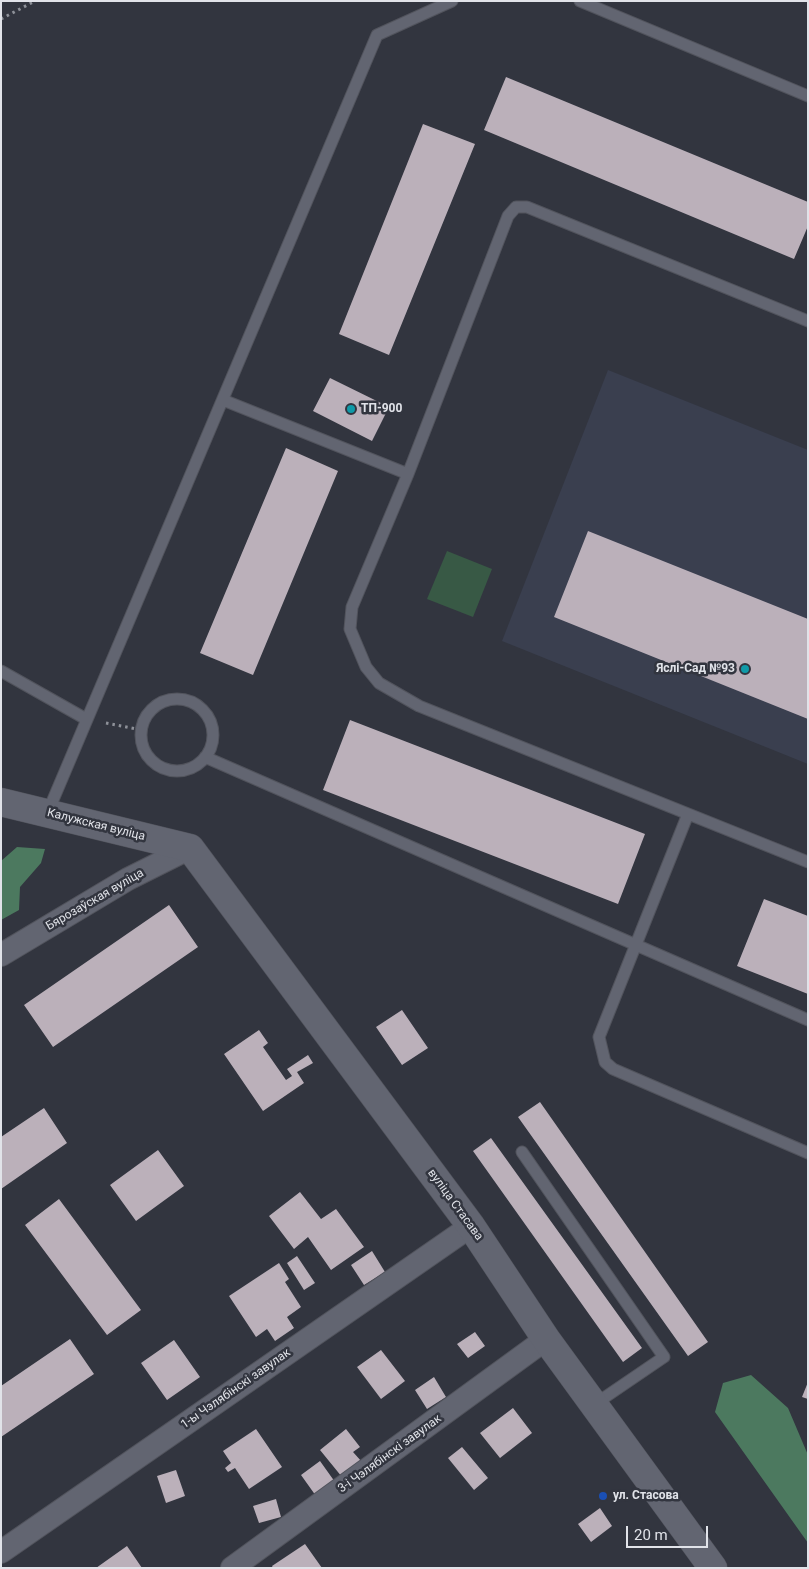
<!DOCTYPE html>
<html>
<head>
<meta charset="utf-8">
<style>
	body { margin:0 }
	#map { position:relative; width:809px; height:1569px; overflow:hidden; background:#32353f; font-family:Roboto,sans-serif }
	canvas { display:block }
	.frame { position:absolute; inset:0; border:2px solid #e1e3e9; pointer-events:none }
	.scale { position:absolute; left:626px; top:1526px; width:82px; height:22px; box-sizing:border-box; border:2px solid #e1e3e9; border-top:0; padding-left:6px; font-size:15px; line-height:18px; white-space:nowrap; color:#e1e3e9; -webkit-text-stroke:4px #32353f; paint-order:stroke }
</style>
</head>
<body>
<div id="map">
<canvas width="809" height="1569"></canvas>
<div class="frame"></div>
<div class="scale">20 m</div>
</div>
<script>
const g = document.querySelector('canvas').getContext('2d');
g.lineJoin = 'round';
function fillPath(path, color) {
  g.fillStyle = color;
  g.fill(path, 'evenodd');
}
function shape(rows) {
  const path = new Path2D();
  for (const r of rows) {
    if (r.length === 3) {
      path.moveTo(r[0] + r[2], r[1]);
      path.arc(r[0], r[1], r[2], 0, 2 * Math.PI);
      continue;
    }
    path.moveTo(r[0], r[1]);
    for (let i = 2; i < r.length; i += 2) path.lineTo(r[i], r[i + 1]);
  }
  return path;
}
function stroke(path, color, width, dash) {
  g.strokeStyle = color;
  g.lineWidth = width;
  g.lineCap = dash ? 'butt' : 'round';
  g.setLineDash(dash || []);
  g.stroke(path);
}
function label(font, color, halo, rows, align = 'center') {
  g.font = font + ' Roboto,sans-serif';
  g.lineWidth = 5;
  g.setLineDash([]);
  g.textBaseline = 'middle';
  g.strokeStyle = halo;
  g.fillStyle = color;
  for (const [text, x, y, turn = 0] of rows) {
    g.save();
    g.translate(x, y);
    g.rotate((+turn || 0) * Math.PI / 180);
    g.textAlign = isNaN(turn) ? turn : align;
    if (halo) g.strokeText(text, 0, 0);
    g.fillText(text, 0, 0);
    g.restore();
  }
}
fillPath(shape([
	[608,370,808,450,808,764,502,641]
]), '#3a3f4f');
fillPath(shape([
	[447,551,492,569,473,617,427,599]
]), '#385945');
fillPath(shape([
	[17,847,45,849,41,863,20,887,19,910,1,920,1,861],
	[751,1375,788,1408,808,1455,808,1543,715,1412,723,1383]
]), '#4c795f');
fillPath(shape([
	[506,77,808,202,808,226,794,259,484,130],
	[423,124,475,144,389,355,339,334],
	[330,378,389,407,372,441,313,411],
	[286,448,338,471,253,675,200,653],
	[588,531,808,619,808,719,554,617],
	[350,720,645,834,618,904,323,790],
	[764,899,808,916,808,994,737,966],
	[169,905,198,947,53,1047,24,1005],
	[402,1010,428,1048,402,1065,376,1027],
	[259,1030,268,1043,263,1047,286,1080,292,1076,287,1069,308,1055,313,1063,297,1072,304,1083,263,1111,224,1054],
	[540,1102,708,1342,688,1356,518,1117],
	[44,1108,67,1143,1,1189,1,1137],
	[491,1138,642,1348,623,1362,473,1151],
	[158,1150,184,1186,136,1221,110,1185],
	[300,1192,321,1219,336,1209,364,1247,331,1270,308,1237,294,1249,269,1216],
	[59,1199,141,1310,107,1335,25,1225],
	[372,1251,385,1272,364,1285,351,1265],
	[297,1256,315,1283,304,1290,287,1263],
	[279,1263,289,1279,285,1282,301,1307,287,1317,294,1328,275,1341,267,1329,256,1337,229,1296],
	[475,1332,485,1346,468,1358,457,1344],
	[70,1339,94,1374,1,1437,1,1386],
	[174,1340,200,1377,167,1400,141,1363],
	[381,1350,405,1381,381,1399,357,1367],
	[434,1377,446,1397,427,1409,415,1390],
	[808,1382,808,1399,802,1397],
	[513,1408,532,1433,500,1458,480,1433],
	[256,1429,282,1467,249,1489,235,1468,228,1472,225,1468,231,1463,223,1451],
	[346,1429,360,1447,353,1452,362,1462,342,1477,320,1450],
	[462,1447,488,1478,474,1490,448,1458],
	[320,1461,335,1482,316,1496,301,1475],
	[176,1470,185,1496,166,1503,157,1476],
	[276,1499,281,1517,259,1523,253,1506],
	[600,1508,612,1526,591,1542,578,1524],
	[305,1544,322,1568,273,1568,272,1566],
	[127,1546,142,1568,96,1568]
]), '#bbb0ba');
const service = shape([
	[580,1,808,96],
	[808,321,527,207,516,207,508,216,408,474,352,607,350,629,366,667,379,683,419,706,808,862],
	[223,400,408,474],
	[1,671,86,719],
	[177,735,36],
	[205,757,808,1020],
	[47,814,377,35,452,1],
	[688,814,599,1037,605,1062,613,1069,808,1153],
	[522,1152,664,1357,595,1404]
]);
const minor = shape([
	[1,955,128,879,190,848],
	[1,1552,471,1226],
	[232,1568,546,1339]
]);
const tertiary = shape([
	[1,802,190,848,471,1226,546,1339,713,1568]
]);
stroke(service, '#52545d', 13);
stroke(minor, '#52545d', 24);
stroke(tertiary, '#52545d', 29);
stroke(shape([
	[1,19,35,1],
	[106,723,142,730]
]), '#8e9199', 3, [2.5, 4]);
stroke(service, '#626571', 11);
stroke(minor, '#626571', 22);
stroke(tertiary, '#626571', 28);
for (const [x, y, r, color] of [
	[351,409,5,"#0f9aa8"],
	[745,669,5,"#0f9aa8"],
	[603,1496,5,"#1a4fb4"]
]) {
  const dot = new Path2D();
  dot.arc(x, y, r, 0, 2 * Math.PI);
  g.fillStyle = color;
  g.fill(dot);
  stroke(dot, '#32353f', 2);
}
label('bold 12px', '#e1e3e9', '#32353f', [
	["ТП-900",361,409],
	["Яслі-Сад №93",735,669,"right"],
	["ул. Стасова",613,1496]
], 'left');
label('12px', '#e1e3e9', '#32353f', [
	["Калужская вуліца",96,825,14],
	["Бярозаўская вуліца",95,900,-30],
	["вуліца Стасава",455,1205,54],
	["1-ы Чэлябінскі завулак",236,1389,-35],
	["3-і Чэлябінскі завулак",390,1454,-36]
]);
</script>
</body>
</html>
